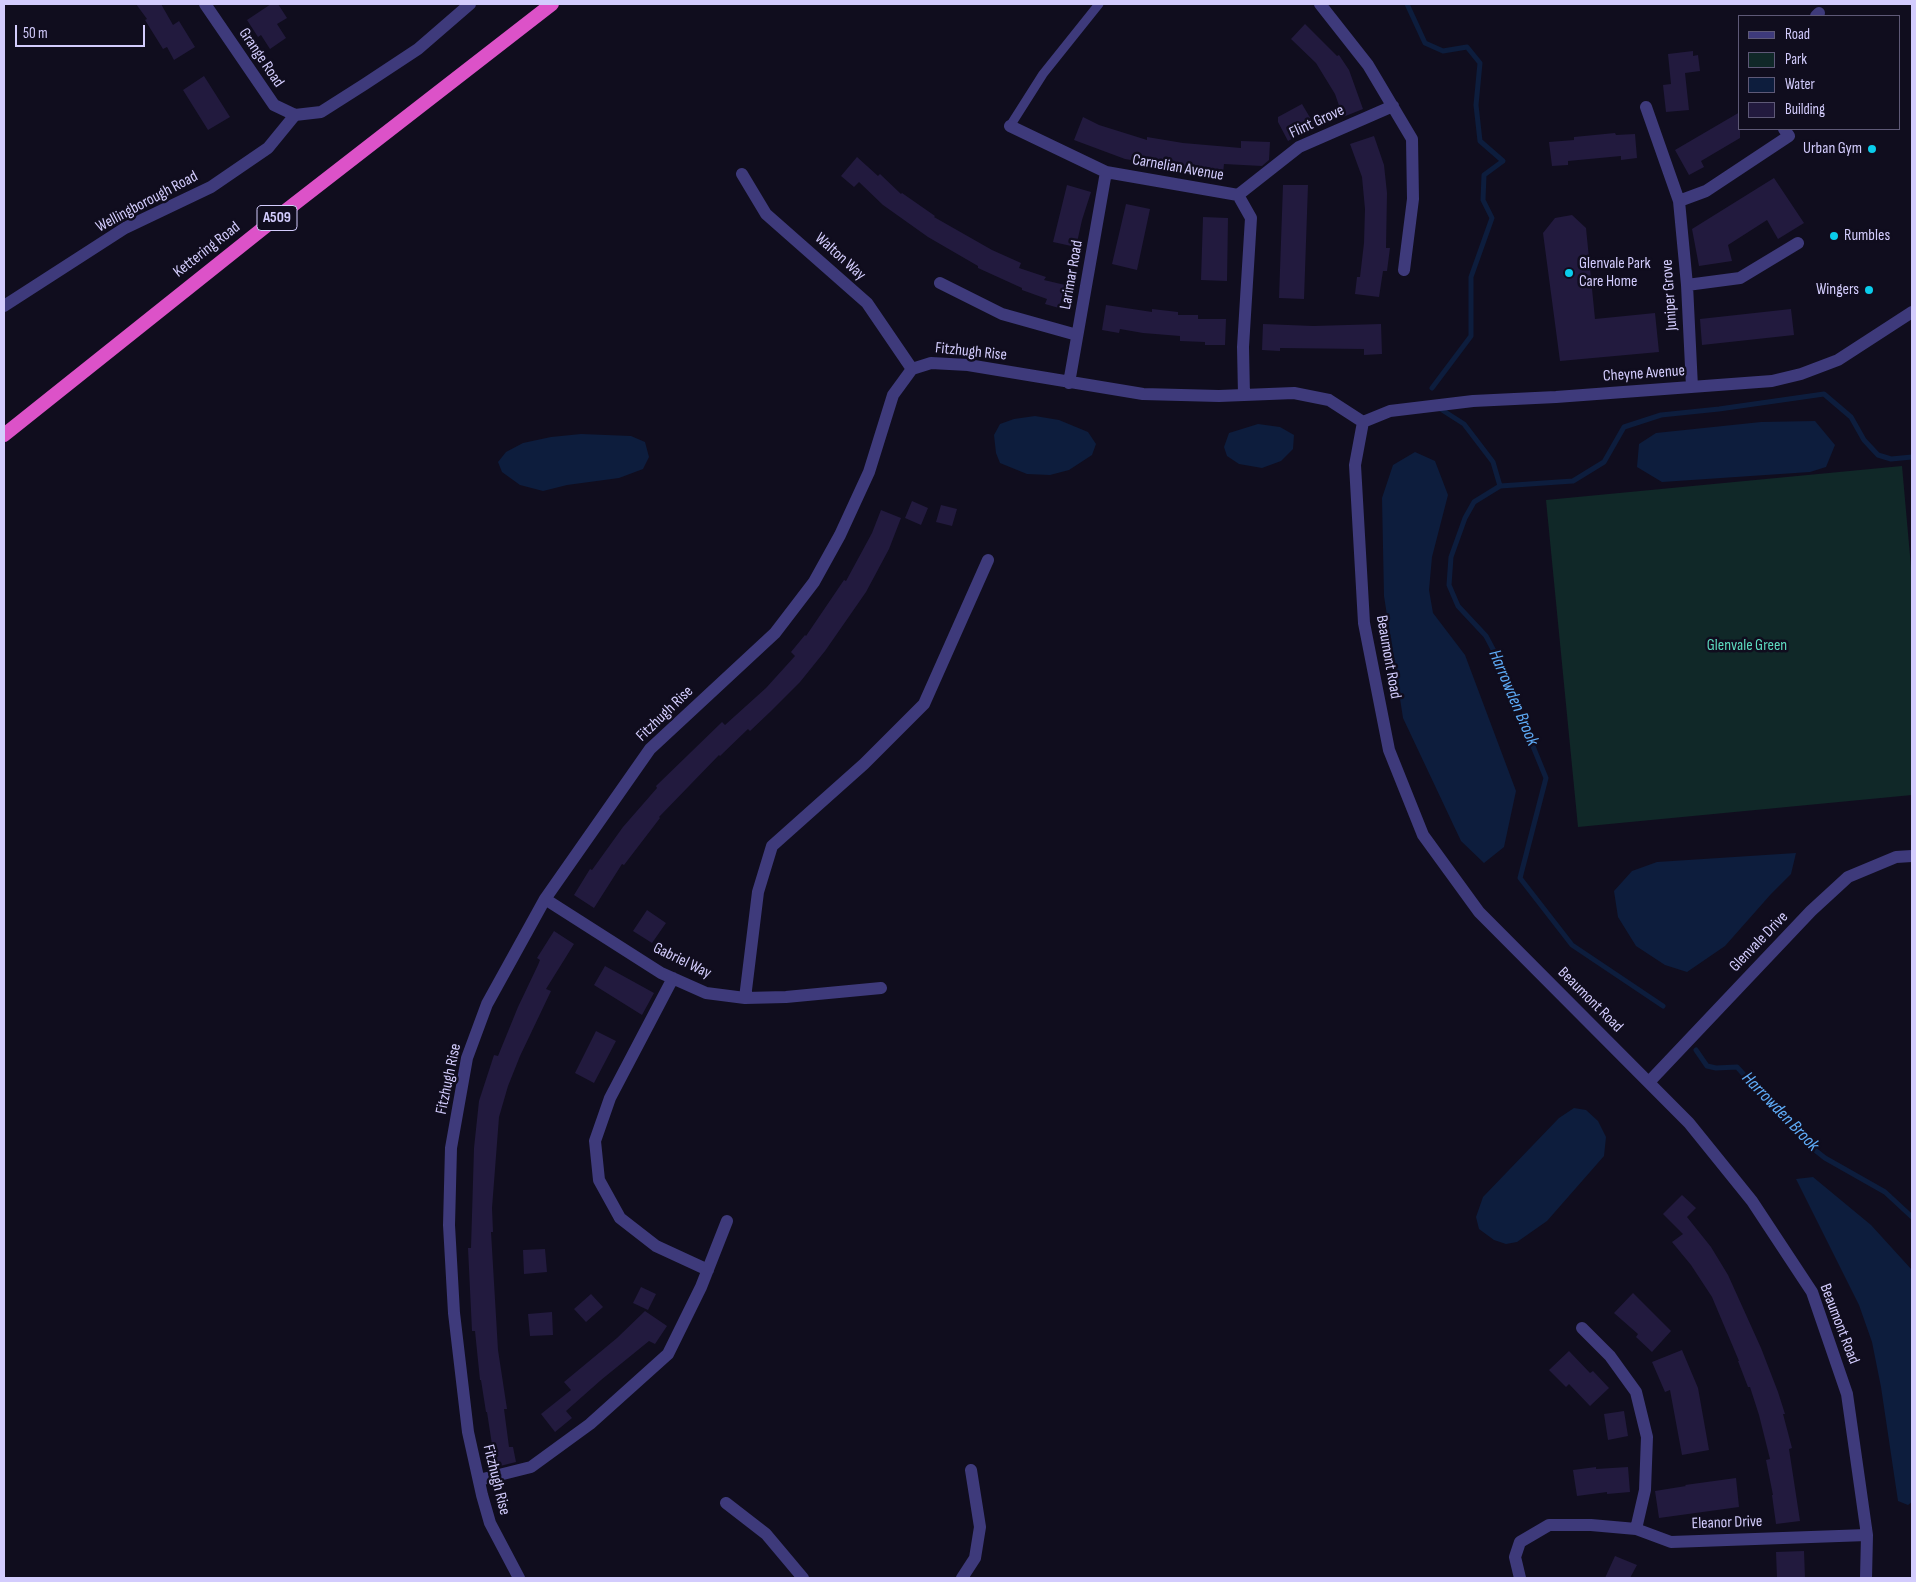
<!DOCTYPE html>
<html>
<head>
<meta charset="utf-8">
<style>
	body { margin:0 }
	#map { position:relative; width:1916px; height:1582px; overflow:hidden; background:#100d1e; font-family:"Sofia Sans Condensed",sans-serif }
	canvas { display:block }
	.frame { position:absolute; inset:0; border:5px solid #d3ccfd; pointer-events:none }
	.legend { position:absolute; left:1738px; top:15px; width:162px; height:115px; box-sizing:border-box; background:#100d1e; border:1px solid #5e5977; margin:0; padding:6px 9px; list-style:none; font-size:15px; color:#d3ccfd }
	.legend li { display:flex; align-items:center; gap:10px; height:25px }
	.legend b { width:25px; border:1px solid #5e5977 }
	.scale { position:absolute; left:15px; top:25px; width:130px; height:22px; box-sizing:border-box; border:2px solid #d3ccfd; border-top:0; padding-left:6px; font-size:15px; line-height:18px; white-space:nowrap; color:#d3ccfd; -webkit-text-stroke:4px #100d1e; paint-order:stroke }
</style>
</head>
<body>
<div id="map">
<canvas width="1916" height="1582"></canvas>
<div class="frame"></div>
<ul class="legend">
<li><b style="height:6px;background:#3e3a7b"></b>Road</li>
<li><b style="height:14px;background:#102828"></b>Park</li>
<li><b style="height:14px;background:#0d1d3d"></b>Water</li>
<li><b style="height:14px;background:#221a3e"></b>Building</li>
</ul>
<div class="scale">50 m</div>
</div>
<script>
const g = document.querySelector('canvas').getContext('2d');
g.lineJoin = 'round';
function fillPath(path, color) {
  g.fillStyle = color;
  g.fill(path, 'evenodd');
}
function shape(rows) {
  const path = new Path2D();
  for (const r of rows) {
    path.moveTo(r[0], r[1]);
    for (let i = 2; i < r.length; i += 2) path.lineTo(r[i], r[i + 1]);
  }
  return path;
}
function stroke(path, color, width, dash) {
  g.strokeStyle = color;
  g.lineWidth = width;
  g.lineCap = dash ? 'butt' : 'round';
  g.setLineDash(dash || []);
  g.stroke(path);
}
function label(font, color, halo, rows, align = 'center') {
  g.font = font + ' "Sofia Sans Condensed",sans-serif';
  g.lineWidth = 5;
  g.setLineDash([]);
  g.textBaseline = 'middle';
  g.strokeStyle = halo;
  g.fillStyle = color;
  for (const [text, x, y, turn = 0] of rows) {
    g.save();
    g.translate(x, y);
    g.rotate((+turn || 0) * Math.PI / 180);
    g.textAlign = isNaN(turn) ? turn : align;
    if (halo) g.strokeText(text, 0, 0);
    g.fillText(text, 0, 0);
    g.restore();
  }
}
fillPath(shape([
	[1902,466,1912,578,1912,795,1578,827,1546,500]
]), '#102828');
fillPath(shape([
	[1035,416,1059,420,1088,432,1096,444,1092,455,1069,470,1050,475,1027,474,1000,463,996,453,994,435,1000,424,1014,419],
	[1815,421,1835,445,1826,467,1810,472,1662,482,1637,467,1639,444,1656,433,1761,422],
	[1258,424,1280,427,1294,435,1293,449,1281,461,1262,468,1239,464,1227,456,1224,447,1229,433],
	[581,434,631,436,645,442,649,457,643,469,619,478,567,485,543,491,520,485,502,472,498,462,506,452,523,443,551,437],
	[1415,452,1435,461,1448,495,1432,557,1429,590,1433,613,1465,655,1516,791,1504,847,1484,863,1461,841,1403,718,1384,596,1382,498,1393,465],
	[1796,853,1791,874,1771,894,1725,946,1687,972,1665,965,1636,946,1618,917,1614,891,1632,871,1657,862],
	[1574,1108,1586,1110,1598,1121,1606,1137,1604,1156,1547,1221,1517,1242,1506,1244,1494,1240,1479,1229,1476,1217,1483,1197,1559,1118],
	[1813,1177,1871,1225,1912,1270,1912,1502,1908,1505,1898,1501,1881,1387,1872,1342,1859,1305,1796,1179]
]), '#0d1d3d');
stroke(shape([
	[1407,4,1425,43,1443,51,1467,47,1480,63,1476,105,1480,141,1503,161,1484,175,1483,200,1492,218,1471,277,1471,336,1432,388],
	[1439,408,1464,424,1493,462,1500,486],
	[1663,1006,1572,945,1520,878,1546,778,1530,739,1516,715,1505,672,1486,636,1458,606,1449,585,1451,557,1465,518,1474,502,1500,486,1573,481,1604,462,1624,427,1661,415,1719,409,1824,394,1851,417,1864,440,1878,455,1891,459,1912,457],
	[1696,1050,1707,1066,1716,1068,1737,1067,1806,1143,1825,1158,1885,1192,1912,1217]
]), '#0d1d3d', 5);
fillPath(shape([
	[136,4,161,4,173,25,179,21,195,47,174,60,167,47,163,49,145,20,147,19],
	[271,4,278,4,287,18,277,24,286,38,270,49,261,35,258,37,247,20],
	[1305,24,1337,56,1339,55,1349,70,1363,109,1343,117,1335,94,1316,63,1291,39],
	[1693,51,1693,56,1698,55,1700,71,1685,73,1689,110,1666,112,1663,85,1671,84,1668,54],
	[204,76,230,117,208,130,183,90],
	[1302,104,1315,126,1288,141,1278,122,1278,117],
	[1740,112,1740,138,1701,161,1704,167,1689,175,1675,150],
	[1083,117,1099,125,1147,140,1147,137,1183,143,1241,148,1241,141,1270,142,1269,160,1262,166,1224,164,1223,173,1198,171,1125,159,1074,140],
	[1615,133,1616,135,1635,134,1637,158,1621,160,1621,156,1568,161,1568,165,1552,166,1549,142,1574,140,1574,137],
	[1374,136,1384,165,1387,193,1386,248,1390,248,1387,271,1383,271,1379,297,1355,294,1357,277,1360,277,1364,243,1365,209,1362,177,1350,144],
	[857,157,878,176,880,174,901,194,902,193,935,216,934,217,992,250,1021,263,1019,268,1046,277,1044,280,1065,285,1059,308,1045,304,1047,299,1022,290,1022,288,978,268,978,266,928,237,883,205,859,182,854,187,841,176],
	[1774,178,1804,223,1778,239,1767,220,1728,245,1732,261,1699,266,1692,229],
	[1067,185,1091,192,1082,220,1076,247,1053,242],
	[1283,185,1308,185,1304,299,1279,298],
	[1126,204,1150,209,1137,270,1112,264],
	[1572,215,1586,228,1595,319,1655,313,1659,352,1560,361,1543,233,1555,218],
	[1203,217,1228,218,1227,281,1201,280],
	[1106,305,1152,312,1152,309,1178,312,1178,315,1198,315,1198,319,1226,319,1225,345,1205,345,1205,342,1180,341,1180,336,1143,333,1120,329,1119,333,1102,330],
	[1791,309,1794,335,1702,345,1700,319],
	[1263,324,1313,326,1381,324,1382,354,1364,355,1364,349,1280,348,1280,351,1262,350],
	[912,501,928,508,921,525,905,518],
	[941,505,957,509,952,526,936,522],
	[881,510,901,518,889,549,866,592,825,651,800,682,770,712,750,731,748,729,720,756,719,755,659,817,660,818,624,865,622,864,594,908,574,895,590,869,592,870,623,827,657,788,656,786,722,722,725,725,766,688,795,656,791,652,805,635,806,636,844,580,846,581,872,533],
	[647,910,666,923,652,943,633,931],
	[554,931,574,944,546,989,551,991,520,1056,508,1086,499,1117,492,1208,493,1232,491,1232,498,1350,507,1409,504,1409,509,1447,513,1447,516,1462,492,1468,490,1451,493,1451,487,1412,486,1412,481,1380,480,1380,475,1331,472,1331,468,1248,471,1248,474,1148,479,1101,494,1055,498,1056,518,1007,538,965,540,960,537,958],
	[605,966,654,993,642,1015,594,985],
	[596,1031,616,1041,594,1083,575,1073],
	[1682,1195,1696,1208,1687,1217,1711,1247,1728,1275,1761,1348,1778,1392,1785,1414,1783,1414,1792,1448,1789,1449,1800,1521,1776,1524,1772,1495,1773,1495,1766,1460,1770,1459,1759,1415,1750,1387,1748,1387,1738,1361,1739,1361,1712,1297,1691,1265,1672,1242,1683,1234,1663,1214],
	[545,1249,547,1272,524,1274,523,1250],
	[641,1287,656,1294,648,1310,633,1303],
	[1633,1293,1671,1331,1652,1352,1636,1337,1638,1334,1614,1313],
	[591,1294,603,1307,586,1322,574,1309],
	[645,1311,667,1326,655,1344,649,1341,601,1380,566,1411,572,1418,555,1432,541,1414,571,1390,564,1382,617,1338],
	[552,1312,553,1335,530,1336,528,1314],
	[1682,1350,1698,1388,1709,1450,1682,1455,1670,1390,1665,1392,1652,1362],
	[1569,1351,1590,1373,1593,1371,1609,1388,1590,1406,1569,1384,1566,1387,1549,1370],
	[1624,1411,1628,1436,1608,1440,1604,1414],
	[1596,1467,1596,1469,1628,1467,1630,1492,1607,1494,1607,1492,1577,1496,1573,1470],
	[1736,1478,1739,1507,1659,1518,1655,1491,1686,1486,1685,1485],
	[1804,1551,1805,1578,1777,1578,1776,1552],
	[1615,1556,1637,1565,1630,1578,1605,1578]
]), '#221a3e');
stroke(shape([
	[1010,126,1043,74,1099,4]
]), '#3e3a7b', 9);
stroke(shape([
	[205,4,274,105,295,115,321,112,365,84,418,49,470,4],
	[1320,4,1368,65,1412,139,1413,199,1404,270],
	[1816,16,1819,13],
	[1646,107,1679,201,1687,285,1692,387],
	[1010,126,1106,172,1238,195,1251,218,1243,347,1244,395],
	[742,174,766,214,867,303,912,369],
	[1238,195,1299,147,1393,106],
	[1679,201,1706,191,1789,136,1784,129],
	[940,283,1002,314,1077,335],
	[1687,285,1740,278,1798,243],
	[4,306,125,228,211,187,268,148,295,115],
	[1069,383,1106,172],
	[1363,422,1355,465,1364,623,1389,750,1423,835,1479,912,1689,1123,1752,1201,1812,1292,1847,1394,1867,1535,1866,1578],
	[1363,422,1390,411,1473,401,1556,397,1772,381,1801,374,1838,360,1912,312],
	[545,899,661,973,706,993,745,998,786,997,881,988],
	[673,978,610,1098,595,1141,599,1180,620,1218,656,1246,708,1270],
	[745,998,758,892,772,846,864,764,924,704,988,560],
	[1649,1082,1811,911,1848,877,1896,857,1912,856],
	[1582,1328,1610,1356,1636,1392,1647,1437,1645,1490,1636,1529],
	[479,1480,531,1467,590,1424,668,1354,701,1287,727,1221],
	[726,1503,766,1534,803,1578],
	[519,1578,490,1523,482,1495,468,1432,454,1313,449,1225,451,1148,467,1058,487,1004,545,899,650,749,775,633,814,582,840,535,869,472,893,395,912,369,931,363,968,365,1143,394,1219,396,1294,393,1329,400,1363,422],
	[962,1578,975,1558,980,1527,971,1470],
	[1520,1578,1515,1557,1520,1542,1549,1525,1591,1525,1636,1529,1671,1542,1867,1535]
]), '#3e3a7b', 12);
stroke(shape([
	[4,435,266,226,552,4]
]), '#dc52c8', 14);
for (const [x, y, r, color] of [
	[1872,149,5,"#0acdeb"],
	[1834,236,5,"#0acdeb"],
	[1569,273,5,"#0acdeb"],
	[1869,290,5,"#0acdeb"]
]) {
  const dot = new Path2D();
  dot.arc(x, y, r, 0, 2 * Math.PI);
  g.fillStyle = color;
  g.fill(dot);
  stroke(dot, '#100d1e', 2);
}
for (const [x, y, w] of [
	[277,218,40]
]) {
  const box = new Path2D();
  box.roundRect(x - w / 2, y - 12.5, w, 25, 4);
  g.fillStyle = '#100d1e';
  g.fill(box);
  stroke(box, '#d3ccfd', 1);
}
label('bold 15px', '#d3ccfd', null, [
	["A509",277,218]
]);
label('16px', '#d3ccfd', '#100d1e', [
	["Grange Road",261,58,56],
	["Flint Grove",1317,122,-25],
	["Carnelian Avenue",1178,168,10],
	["Wellingborough Road",147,202,-28],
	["Kettering Road",207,250,-38],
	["Walton Way",840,257,42],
	["Larimar Road",1072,275,-80],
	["Juniper Grove",1670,295,-94],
	["Fitzhugh Rise",971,352,6],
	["Cheyne Avenue",1644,374,-4],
	["Beaumont Road",1388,657,80],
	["Fitzhugh Rise",665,714,-44],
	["Glenvale Drive",1759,942,-46],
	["Gabriel Way",682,961,26],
	["Beaumont Road",1590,1000,45],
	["Fitzhugh Rise",449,1079,-78],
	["Beaumont Road",1839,1324,69],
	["Fitzhugh Rise",496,1480,76],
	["Eleanor Drive",1727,1523,-2]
]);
label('16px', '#d3ccfd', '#100d1e', [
	["Urban Gym",1862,149],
	["Rumbles",1844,236,"left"],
	["Glenvale Park",1579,264,"left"],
	["Care Home",1579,282,"left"],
	["Wingers",1859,290]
], 'right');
label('16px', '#5cd9be', '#100d1e', [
	["Glenvale Green",1747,646]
]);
label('italic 18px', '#5facf8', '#100d1e', [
	["Harrowden Brook",1513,698,67],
	["Harrowden Brook",1780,1112,46]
]);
</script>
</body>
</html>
